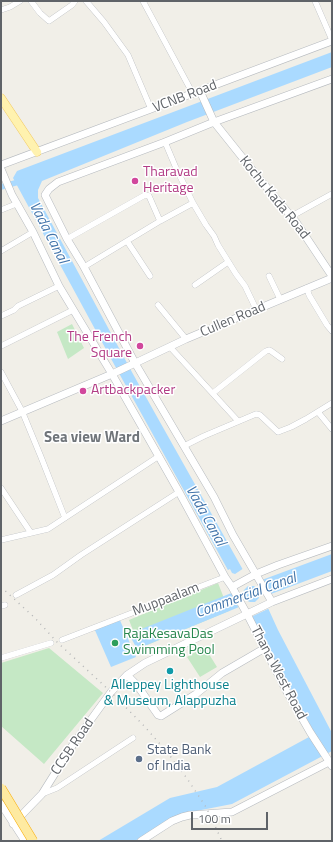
<!DOCTYPE html>
<html>
<head>
<meta charset="utf-8">
<style>
	body { margin:0 }
	#map { position:relative; width:333px; height:842px; overflow:hidden; background:#f1efe8; font-family:"Titillium Web",sans-serif }
	canvas { display:block }
	.frame { position:absolute; inset:0; border:2px solid #5f6368; pointer-events:none }
	.scale { position:absolute; left:191px; top:812px; width:77px; height:18px; box-sizing:border-box; border:2px solid #5f6368; border-top:0; padding-left:5px; font-size:12px; line-height:14px; white-space:nowrap; color:#5f6368; -webkit-text-stroke:3px #fff; paint-order:stroke }
</style>
</head>
<body>
<div id="map">
<canvas width="333" height="842"></canvas>
<div class="frame"></div>
<div class="scale">100 m</div>
</div>
<script>
const g = document.querySelector('canvas').getContext('2d');
g.lineJoin = 'round';
function fillPath(path, color) {
  g.fillStyle = color;
  g.fill(path, 'evenodd');
}
function shape(rows) {
  const path = new Path2D();
  for (const r of rows) {
    path.moveTo(r[0], r[1]);
    for (let i = 2; i < r.length; i += 2) path.lineTo(r[i], r[i + 1]);
  }
  return path;
}
function stroke(path, color, width, dash) {
  g.strokeStyle = color;
  g.lineWidth = width;
  g.lineCap = dash ? 'butt' : 'round';
  g.setLineDash(dash || []);
  g.stroke(path);
}
function label(font, color, halo, rows, align = 'center') {
  g.font = font + ' "Titillium Web",sans-serif';
  g.lineWidth = 3;
  g.setLineDash([]);
  g.textBaseline = 'middle';
  g.strokeStyle = halo;
  g.fillStyle = color;
  for (const [text, x, y, turn = 0] of rows) {
    g.save();
    g.translate(x, y);
    g.rotate((+turn || 0) * Math.PI / 180);
    g.textAlign = isNaN(turn) ? turn : align;
    if (halo) g.strokeText(text, 0, 0);
    g.fillText(text, 0, 0);
    g.restore();
  }
}
fillPath(shape([
	[72,324,84,348,68,359,57,332],
	[218,583,229,611,140,648,129,620],
	[204,646,217,667,200,677,187,657],
	[49,648,103,693,44,764,1,726,1,663]
]), '#c5e8c5');
fillPath(shape([
	[332,52,332,67,187,122,42,181,38,190,38,198,133,374,247,577,251,584,332,554,332,571,263,597,278,630,332,733,332,751,232,804,181,814,172,818,135,841,98,841,170,798,217,787,309,737,314,732,244,605,137,649,129,634,239,590,115,366,13,178,17,171],
	[119,618,136,657,111,667,94,628]
]), '#aadaff');
fillPath(shape([
	[244,568,252,582,262,578,272,596,265,598,270,608,253,616,253,618,249,619,243,607,239,609,231,591,236,589,226,571,230,569,232,573,235,574],
	[248,586,254,586,258,590,259,596,259,598,255,602,250,602,245,600,244,598,243,593,244,590]
]), '#f1efe8');
stroke(shape([
	[1,187,22,181]
]), '#aadaff', 5.5);
const minor = shape([
	[31,1,40,13,49,21,72,5,75,1],
	[86,1,104,22,128,55,151,109],
	[143,1,193,94],
	[315,1,332,40],
	[1,10,10,7,20,1],
	[165,142,176,168,193,203,206,225,214,236,218,245,236,274,245,286,256,309],
	[1,210,16,204],
	[292,216,332,194],
	[67,239,145,195,149,196,160,221],
	[127,241,150,276],
	[1,251,33,232],
	[84,267,160,221,193,203],
	[269,276,280,299],
	[195,285,228,262],
	[307,288,309,295,327,325,332,331],
	[158,305,186,339],
	[1,316,14,310,18,306,59,286],
	[1,346,73,310],
	[170,347,238,421],
	[1,372,22,411,41,457,65,518],
	[213,393,266,351,269,350,271,351,282,359],
	[318,412,332,429],
	[184,446,204,436,256,414,260,415,278,432,291,427,306,419,332,403],
	[1,488,31,533],
	[1,540,48,529,159,456],
	[16,595,53,575,81,555,179,492],
	[1,606,5,605],
	[62,640,225,577],
	[1,658,51,643],
	[42,794,57,788,133,738]
]);
const secondary = shape([
	[200,91,214,122,258,177,296,222,332,276],
	[1,165,151,109,332,41],
	[1,169,12,195,33,232,59,286,112,374,179,492,225,577,232,587,247,614,287,692,310,732,332,766],
	[1,421,112,374,186,339,332,278],
	[232,587,256,574,278,565,332,546],
	[272,602,233,535,214,497,135,363,84,267,67,239,45,195,49,189,58,182,165,142,214,122,332,79],
	[127,675,137,685,158,715,161,716,196,694,222,673,265,648],
	[1,804,25,841],
	[13,824,42,794,74,743,111,692,127,675,145,663,247,614,272,602,332,579],
	[141,841,172,821,182,817,190,815,232,812,329,762]
]);
const primary = shape([
	[1,98,37,152]
]);
stroke(minor, '#b5b8bc', 6);
stroke(secondary, '#b6babf', 8);
stroke(primary, '#f2c960', 9);
stroke(minor, '#fff', 5.5);
stroke(secondary, '#fff', 7);
stroke(primary, '#fff2af', 8);
stroke(shape([
	[1,587,35,618,57,642,111,692,145,727,167,752,186,777,206,807,222,841]
]), '#b6b7b8', 1.5, [1, 5]);
const trunkBridge = shape([
	[1,788,33,841]
]);
stroke(trunkBridge, '#f9ab00', 10, []);
stroke(trunkBridge, '#feeaa1', 9);
for (const [x, y, r, color] of [
	[135,181,4,"#d1479c"],
	[140,346,4,"#d1479c"],
	[83,391,4,"#d1479c"],
	[115,643,4,"#2e9e5b"],
	[170,671,4,"#0f9aa8"],
	[139,759,4,"#5c6f8a"]
]) {
  const dot = new Path2D();
  dot.arc(x, y, r, 0, 2 * Math.PI);
  g.fillStyle = color;
  g.fill(dot);
  stroke(dot, '#fff', 1.5);
}
label('14px', '#5f6368', '#fff', [
	["VCNB Road",185,97,-21],
	["Kochu Kada Road",274,198,51],
	["Cullen Road",233,320,-23],
	["Muppaalam",166,600,-21],
	["Thana West Road",278,673,62],
	["CCSB Road",73,747,-56]
]);
label('14px', '#b23c85', '#fff', [
	["Tharavad",143,173],
	["Heritage",143,189],
	["The French",132,338,"right"],
	["Square",132,354,"right"],
	["Artbackpacker",91,391]
], 'left');
label('14px', '#27864d', '#fff', [
	["RajaKesavaDas",123,635],
	["Swimming Pool",123,651]
], 'left');
label('14px', '#0d838f', '#fff', [
	["Alleppey Lighthouse",170,686],
	["& Museum, Alappuzha",170,702]
]);
label('14px', '#4e5e75', '#fff', [
	["State Bank",147,751],
	["of India",147,767]
], 'left');
label('italic 15px', '#4174aa', '#fff', [
	["Vada Canal",48,233,63],
	["Vada Canal",205,516,61],
	["Commercial Canal",246,596,-20]
]);
label('bold 15px', '#70757a', '#fff', [
	["Sea view Ward",92,438]
]);
</script>
</body>
</html>
